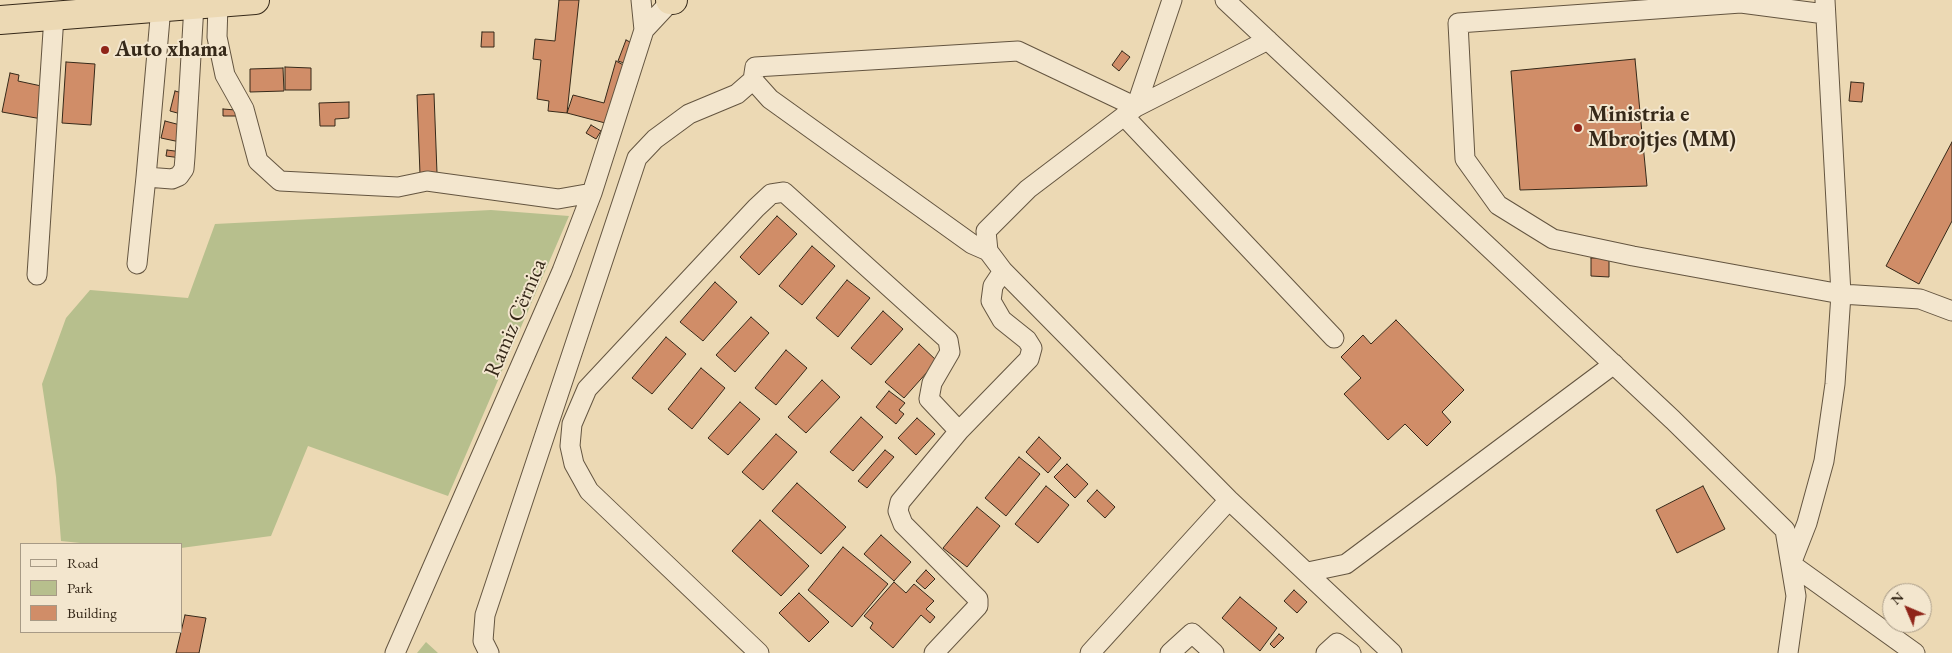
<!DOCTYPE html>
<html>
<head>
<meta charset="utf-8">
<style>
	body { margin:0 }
	#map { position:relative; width:1952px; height:653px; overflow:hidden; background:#ecd9b4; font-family:"EB Garamond",serif }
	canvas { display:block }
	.legend { position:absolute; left:20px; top:543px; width:162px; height:90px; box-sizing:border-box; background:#f3e6ce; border:1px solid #a79a86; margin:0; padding:6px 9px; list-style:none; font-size:15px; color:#362919 }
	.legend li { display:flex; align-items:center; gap:10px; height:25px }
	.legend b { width:25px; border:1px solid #a79a86 }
	.north { position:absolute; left:1882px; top:583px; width:50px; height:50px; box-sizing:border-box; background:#f3e6ce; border:1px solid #a79a86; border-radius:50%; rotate:315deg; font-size:14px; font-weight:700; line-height:20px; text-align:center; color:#362919 }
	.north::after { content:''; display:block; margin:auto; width:18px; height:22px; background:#8f2418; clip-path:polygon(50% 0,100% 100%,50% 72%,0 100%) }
</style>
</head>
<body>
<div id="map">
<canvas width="1952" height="653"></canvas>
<ul class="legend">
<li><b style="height:6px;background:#f3e6ce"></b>Road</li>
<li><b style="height:14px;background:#b7bf8d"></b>Park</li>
<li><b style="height:14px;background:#d08d68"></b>Building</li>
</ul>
<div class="north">N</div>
</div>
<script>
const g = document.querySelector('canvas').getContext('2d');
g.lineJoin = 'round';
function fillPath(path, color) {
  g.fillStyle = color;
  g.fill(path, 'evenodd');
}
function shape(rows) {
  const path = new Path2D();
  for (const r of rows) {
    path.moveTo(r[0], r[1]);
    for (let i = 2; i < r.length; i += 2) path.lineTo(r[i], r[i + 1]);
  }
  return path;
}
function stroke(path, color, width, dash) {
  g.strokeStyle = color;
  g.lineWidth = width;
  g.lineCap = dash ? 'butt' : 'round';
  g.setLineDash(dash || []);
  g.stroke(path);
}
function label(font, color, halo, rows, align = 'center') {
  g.font = font + ' "EB Garamond",serif';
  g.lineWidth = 4;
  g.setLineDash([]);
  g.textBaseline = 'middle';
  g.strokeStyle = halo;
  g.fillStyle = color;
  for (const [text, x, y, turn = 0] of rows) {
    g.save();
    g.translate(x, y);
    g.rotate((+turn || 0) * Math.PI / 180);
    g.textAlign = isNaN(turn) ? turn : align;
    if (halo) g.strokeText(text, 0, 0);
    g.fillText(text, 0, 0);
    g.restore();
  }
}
fillPath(shape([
	[491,210,569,216,448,496,308,446,271,536,181,548,181,544,90,544,61,541,56,477,42,384,66,318,90,290,188,298,215,224],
	[426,642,438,653,417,653]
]), '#b7bf8d');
const building = shape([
	[559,0,579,0,567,113,548,111,549,101,537,99,541,60,533,59,535,39,555,41,559,0],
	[482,32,494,32,494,47,481,47,482,32],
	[626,40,634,44,627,64,618,61,626,40],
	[1122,51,1130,57,1119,71,1112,65,1122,51],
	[1635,59,1647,186,1520,190,1511,71,1635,59],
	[616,61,627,67,609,124,567,113,573,95,604,103,616,61],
	[66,62,95,64,91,125,62,123,66,62],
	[285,67,311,68,311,90,285,90,285,67],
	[283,68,284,91,250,92,250,69,283,68],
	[10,73,19,75,18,81,46,87,42,119,2,112,10,73],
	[1851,82,1864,83,1862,102,1849,101,1851,82],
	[175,91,186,94,181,114,170,111,175,91],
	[434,94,437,173,420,174,417,95,434,94],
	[349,102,349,118,335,119,335,126,320,126,319,103,349,102],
	[223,109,236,110,236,116,223,116,223,109],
	[165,121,184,126,180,142,161,138,165,121],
	[591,125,601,131,596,139,586,133,591,125],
	[1952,142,1952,221,1919,284,1886,266,1952,142],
	[167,150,182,152,181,158,166,156,167,150],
	[777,216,797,234,759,275,740,257,777,216],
	[812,246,835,266,802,305,779,286,812,246],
	[1591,258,1609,258,1609,277,1591,276,1591,258],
	[847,280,870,298,838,337,816,318,847,280],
	[715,282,737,302,703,341,680,322,715,282],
	[883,311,903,329,871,365,851,348,883,311],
	[751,317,769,333,735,372,716,355,751,317],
	[1396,320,1464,390,1442,412,1451,422,1427,446,1405,424,1388,440,1344,394,1361,378,1341,357,1363,335,1371,344,1396,320],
	[666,337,686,354,652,394,632,378,666,337],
	[919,344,937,361,904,398,885,382,919,344],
	[786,350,807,368,776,405,755,388,786,350],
	[701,368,725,388,692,429,668,409,701,368],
	[822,380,840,397,806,433,788,417,822,380],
	[889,391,905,403,899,410,904,414,896,424,876,407,889,391],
	[740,402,760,419,728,455,708,438,740,402],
	[861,417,883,437,853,471,830,452,861,417],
	[917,418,935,434,916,455,898,438,917,418],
	[776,434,797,452,763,490,742,472,776,434],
	[1039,437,1061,458,1048,473,1026,452,1039,437],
	[885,450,894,457,867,488,858,481,885,450],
	[1019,457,1040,474,1006,516,985,498,1019,457],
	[1067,464,1088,484,1075,498,1054,477,1067,464],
	[797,483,846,527,821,554,772,511,797,483],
	[1046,486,1069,505,1038,543,1015,524,1046,486],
	[1703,486,1725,529,1677,553,1656,510,1703,486],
	[1097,490,1115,507,1105,518,1087,501,1097,490],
	[977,507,1000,526,967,567,943,548,977,507],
	[760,520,809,566,781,596,732,551,760,520],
	[881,535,911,562,894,581,864,554,881,535],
	[843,547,888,584,852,627,808,590,843,547],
	[926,570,935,579,925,589,916,581,926,570],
	[894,582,906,593,914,584,934,601,926,609,935,617,930,623,921,615,893,648,870,628,873,623,864,616,894,582],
	[1294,590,1307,602,1297,613,1284,601,1294,590],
	[799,593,829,622,809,642,779,613,799,593],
	[1240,597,1277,628,1260,651,1222,618,1240,597],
	[185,615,206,618,199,653,176,653,185,615],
	[1279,634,1284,638,1274,648,1270,644,1279,634]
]);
fillPath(building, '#d08d68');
stroke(building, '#362919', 1);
const minor = shape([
	[641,0,644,30],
	[1225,0,1673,420,1785,530,1796,596,1788,653],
	[1825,0,1841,294,1920,299,1952,311],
	[218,4,217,37,225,75,244,109,258,161,280,181,398,187,427,181,558,199,592,193],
	[161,7,146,177,172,179,179,176,184,169,185,157,194,5],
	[1825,14,1741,3,1458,23,1465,159,1498,205,1553,239,1633,256,1841,294,1835,384,1824,461,1807,523,1791,564,1915,653],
	[1268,40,1136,107,1028,189,986,231,988,251,1003,271,1229,500,1392,653],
	[753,80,770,99,972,244,988,251],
	[1136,107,1172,0],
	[1124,116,1334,338],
	[137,264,146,177],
	[37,275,54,16],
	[1308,572,1346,564,1614,364],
	[395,653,562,271,592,193,644,30,672,0],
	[489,653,483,641,485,615,637,158,655,139,689,114,737,94,753,80,755,67,1018,51,1136,107],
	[759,653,589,491,574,464,570,446,572,424,587,389,756,208,771,194,784,192,948,340,950,352,932,383,929,399,959,431],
	[934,653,978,606,978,599,903,524,898,511,900,502,959,431,1029,359,1032,348,1027,340,1002,320,991,301,993,286,1003,271],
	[1090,653,1229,500],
	[1170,653,1192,633,1214,653],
	[1326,653,1337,643,1351,653]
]);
const highway = shape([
	[670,0,673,0],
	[0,20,255,0]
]);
stroke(minor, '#645540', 21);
stroke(highway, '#362919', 30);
stroke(minor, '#f3e6ce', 19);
stroke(highway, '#ecd9b4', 28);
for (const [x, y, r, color] of [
	[105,50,5,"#8f2418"],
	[1578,128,5,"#8f2418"]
]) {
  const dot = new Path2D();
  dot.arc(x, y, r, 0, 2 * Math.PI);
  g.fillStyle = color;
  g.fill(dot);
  stroke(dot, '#f3e6ce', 2);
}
label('bold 22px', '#362919', '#f3e6ce', [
	["Auto xhama",115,50],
	["Ministria e",1588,115],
	["Mbrojtjes (MM)",1588,140]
], 'left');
label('22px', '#362919', '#f3e6ce', [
	["Ramiz Cërnica",516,318,-67]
]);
</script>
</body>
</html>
